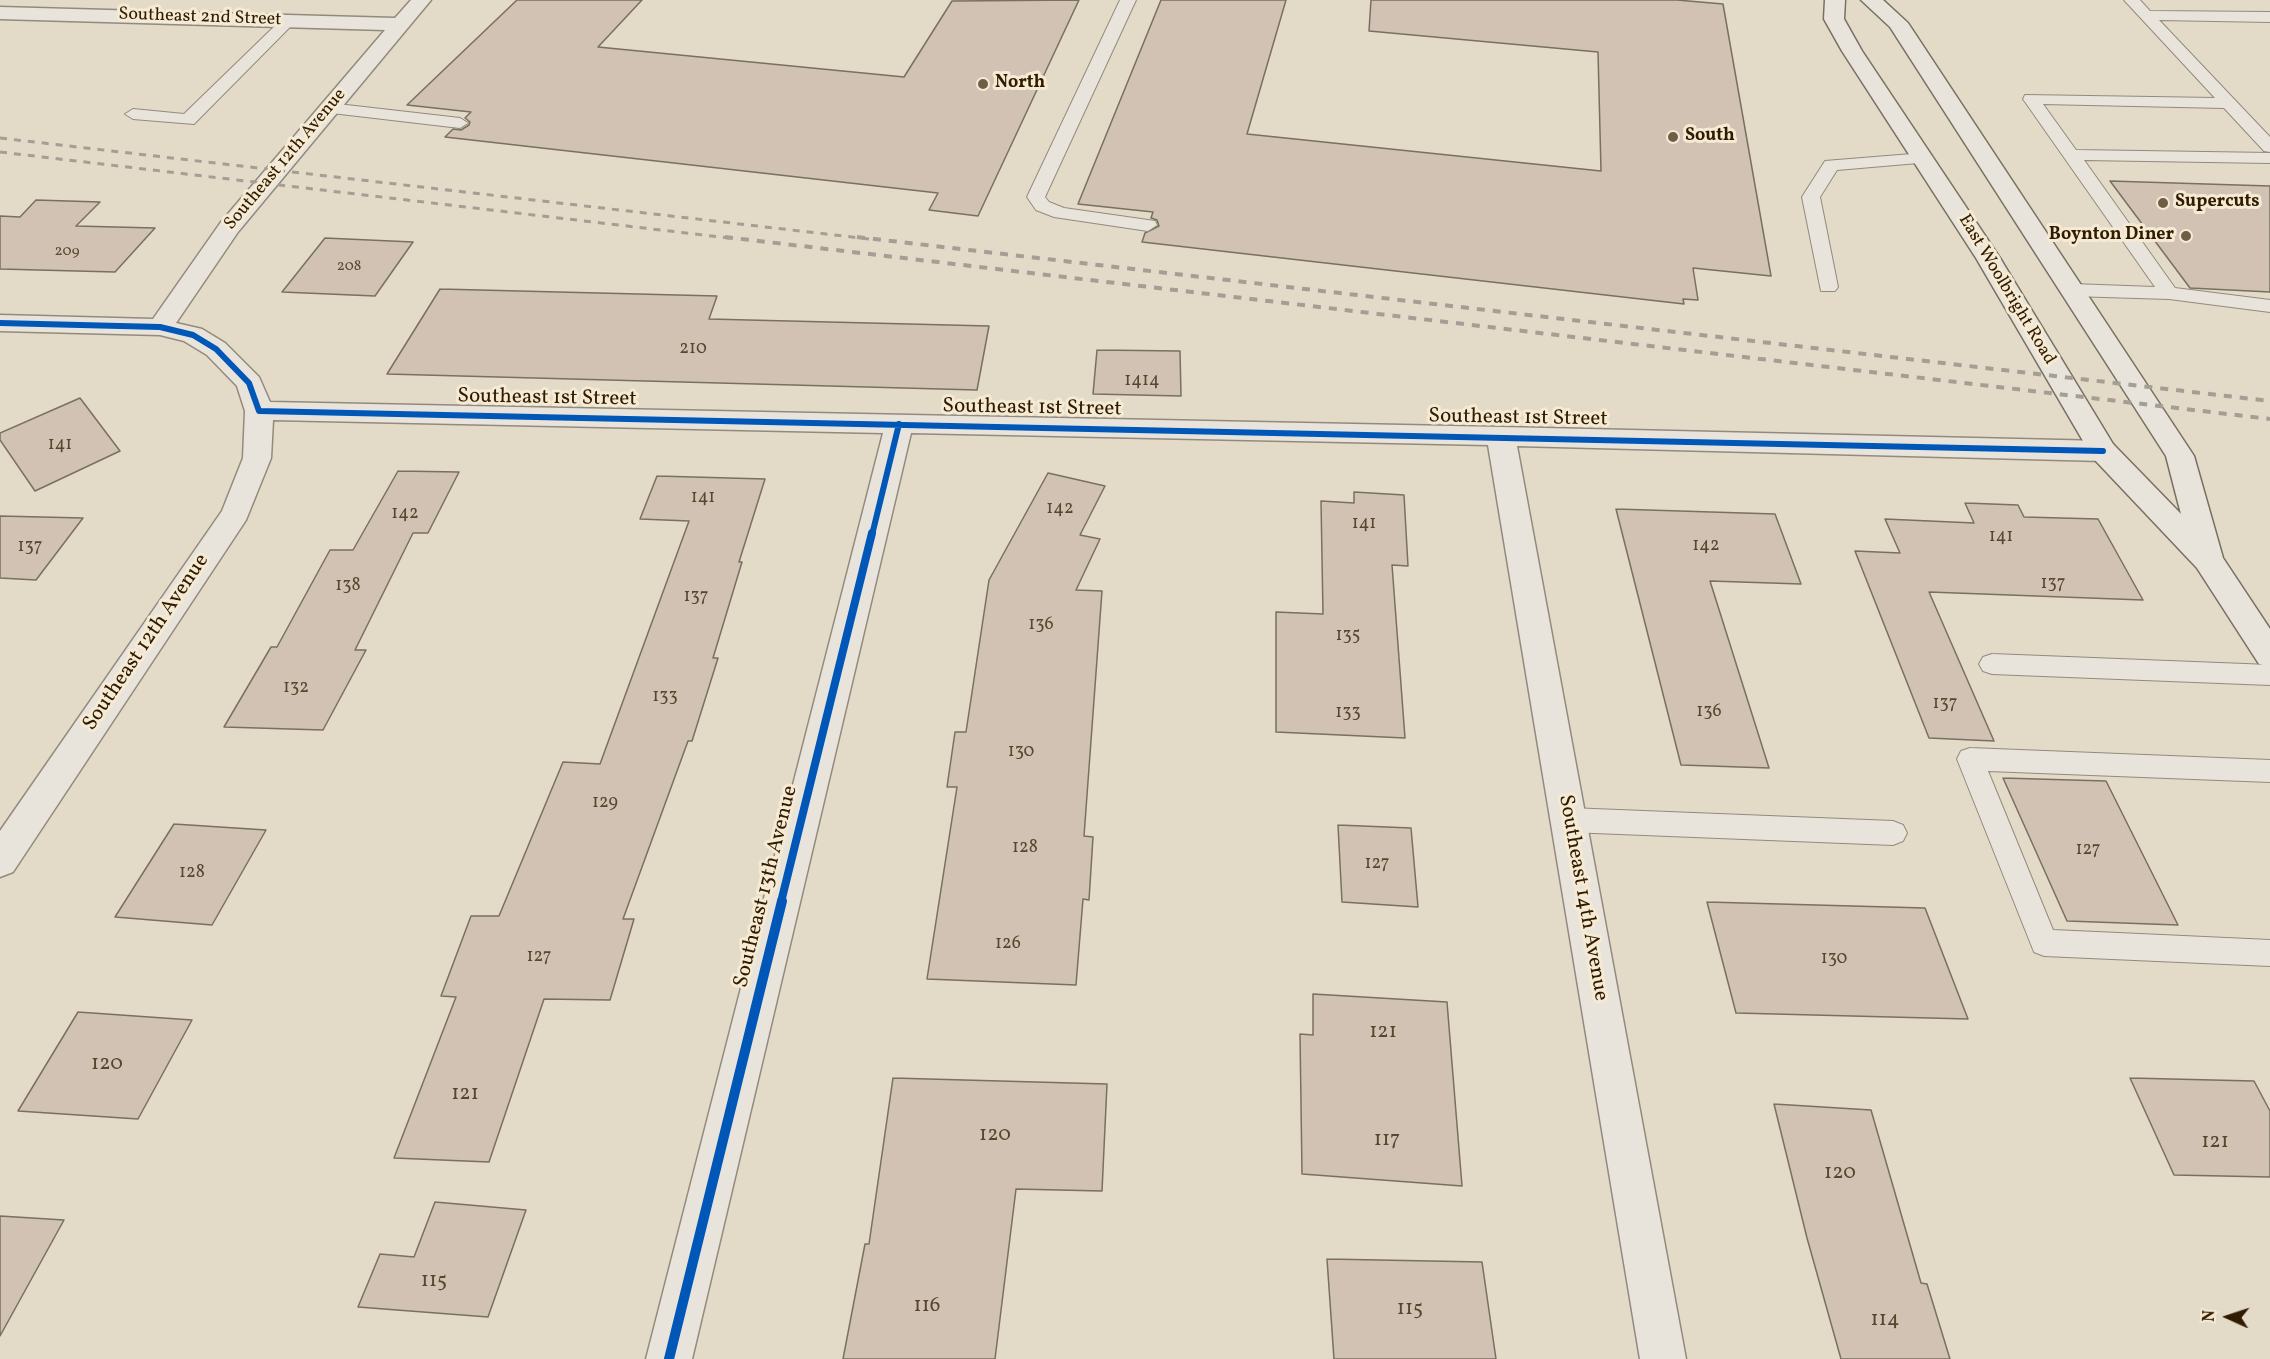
<!DOCTYPE html>
<html>
<head>
<meta charset="utf-8">
<style>
	body { margin:0 }
	#map { position:relative; width:2270px; height:1359px; overflow:hidden; background:#e3dac7; font-family:Vollkorn,serif }
	canvas { display:block }
	.north { position:absolute; left:2198px; top:1287px; width:60px; height:60px; -webkit-text-stroke:4px #f5ead3; paint-order:stroke; rotate:273deg; font-size:16px; font-weight:700; line-height:24px; text-align:center; color:#301b01 }
	.north::after { content:''; display:block; margin:auto; width:21px; height:27px; background:#301b01; clip-path:polygon(50% 0,100% 100%,50% 72%,0 100%) }
</style>
</head>
<body>
<div id="map">
<canvas width="2270" height="1359"></canvas>
<div class="north">N</div>
</div>
<script>
const g = document.querySelector('canvas').getContext('2d');
g.lineJoin = 'round';
function fillPath(path, color) {
  g.fillStyle = color;
  g.fill(path, 'evenodd');
}
function shape(rows) {
  const path = new Path2D();
  for (const r of rows) {
    path.moveTo(r[0], r[1]);
    for (let i = 2; i < r.length; i += 2) path.lineTo(r[i], r[i + 1]);
  }
  return path;
}
function stroke(path, color, width, dash) {
  g.strokeStyle = color;
  g.lineWidth = width;
  g.lineCap = dash ? 'butt' : 'round';
  g.setLineDash(dash || []);
  g.stroke(path);
}
function label(font, color, halo, rows, align = 'center') {
  g.font = font + ' Vollkorn,serif';
  g.lineWidth = 6;
  g.setLineDash([]);
  g.textBaseline = 'middle';
  g.strokeStyle = halo;
  g.fillStyle = color;
  for (const [text, x, y, turn = 0] of rows) {
    g.save();
    g.translate(x, y);
    g.rotate((+turn || 0) * Math.PI / 180);
    g.textAlign = isNaN(turn) ? turn : align;
    if (halo) g.strokeText(text, 0, 0);
    g.fillText(text, 0, 0);
    g.restore();
  }
}
const building = shape([
	[517,0,642,0,598,47,904,77,952,1,1079,0,978,216,929,210,938,193,445,137,453,129,461,130,469,125,470,122,465,118,471,112,407,105,517,0],
	[1161,0,1286,0,1247,134,1601,171,1598,52,1369,31,1371,0,1677,0,1723,4,1771,276,1693,268,1698,300,1683,299,1684,304,1142,242,1145,233,1159,226,1157,220,1151,218,1153,212,1078,204,1161,0],
	[2110,181,2270,186,2270,292,2190,288,2110,181],
	[36,200,100,202,76,226,155,228,115,272,0,269,0,216,20,217,36,200],
	[325,238,413,242,375,296,282,292,325,238],
	[440,289,717,296,709,319,989,326,977,390,387,374,440,289],
	[1097,350,1180,351,1181,396,1093,394,1097,350],
	[80,398,120,451,35,491,0,440,0,433,80,398],
	[398,471,459,472,428,533,413,533,355,650,366,650,323,730,224,727,271,647,277,647,330,550,353,550,398,471],
	[1048,473,1105,486,1080,535,1100,539,1076,590,1102,591,1084,836,1093,837,1089,900,1083,899,1076,985,927,979,957,787,947,787,955,732,966,732,989,580,1048,473],
	[657,476,765,479,739,562,742,562,713,658,718,658,692,741,688,741,623,919,634,919,610,1000,544,999,489,1162,394,1158,456,997,441,996,471,916,499,916,563,762,600,764,689,521,640,519,657,476],
	[1354,492,1404,495,1408,566,1392,565,1405,738,1276,732,1276,612,1323,614,1321,501,1354,503,1354,492],
	[1965,503,2018,505,2024,517,2098,519,2143,600,1929,592,1994,741,1929,738,1855,551,1900,553,1885,519,1974,523,1965,503],
	[1616,509,1775,514,1801,584,1710,581,1769,768,1681,765,1616,509],
	[0,516,83,518,36,580,0,578,0,516],
	[2003,778,2106,781,2178,925,2067,921,2003,778],
	[174,824,266,830,212,925,115,917,174,824],
	[1338,825,1411,828,1418,907,1342,902,1338,825],
	[1707,902,1925,908,1968,1019,1736,1013,1707,902],
	[1313,994,1447,1002,1462,1186,1302,1174,1300,1034,1313,1035,1313,994],
	[78,1012,192,1020,138,1119,18,1111,78,1012],
	[893,1078,1107,1084,1102,1191,1016,1189,995,1359,843,1359,865,1244,869,1244,893,1078],
	[2130,1078,2254,1081,2270,1111,2270,1177,2174,1175,2130,1078],
	[1774,1104,1871,1110,1921,1283,1927,1284,1950,1359,1841,1359,1807,1238,1774,1104],
	[435,1202,526,1210,488,1317,358,1307,380,1254,414,1257,435,1202],
	[0,1216,64,1220,0,1336,0,1216],
	[1327,1259,1482,1262,1496,1359,1334,1359,1327,1259]
]);
fillPath(building, '#d1c2b3');
stroke(building, '#787062', 1.5);
const service = shape([
	[1120,0,1136,0,1045,197,1049,202,1064,208,1155,221,1157,225,1148,231,1054,217,1036,210,1027,197,1120,0],
	[2124,0,2140,0,2150,11,2270,12,2270,22,2159,20,2270,137,2270,152,2264,151,2224,108,2043,104,2076,150,2270,153,2270,163,2084,160,2175,288,2270,300,2270,312,2169,299,2072,296,2062,290,2072,284,2155,287,2023,99,2025,95,2215,98,2124,0],
	[288,16,296,21,293,24,194,124,133,119,125,114,133,109,184,114,283,18,288,16],
	[329,103,460,118,468,123,460,128,323,112,321,108,323,104,329,103],
	[1924,153,1933,158,1930,162,1837,170,1820,197,1838,287,1835,291,1821,291,1802,197,1825,161,1924,153],
	[1992,654,2270,665,2270,685,1992,674,1983,671,1979,664,1983,657,1992,654],
	[1970,748,2270,760,2270,782,1988,771,2053,930,2270,940,2270,966,2044,956,2034,952,1957,759,1961,751,1970,748],
	[1569,808,1893,821,1903,825,1907,833,1903,841,1893,845,1569,832,1559,828,1555,820,1559,812,1569,808]
]);
const minor = shape([
	[411,0,431,0,238,232,176,323,202,329,225,343,259,377,270,402,1501,427,2103,441,2113,444,2117,451,2113,458,2103,461,1517,446,1686,1359,1640,1359,1488,445,911,433,692,1359,646,1359,883,433,273,420,271,458,246,520,13,872,0,877,0,831,222,511,243,458,245,411,237,386,207,355,184,341,160,335,0,331,0,315,153,319,221,222,385,30,0,19,0,7,395,18,411,0]
]);
const secondary = shape([
	[1825,0,1845,0,1844,19,1862,51,2000,258,2113,444,2181,514,2166,456,1890,27,1861,0,1883,0,1908,23,2194,456,2223,558,2270,629,2270,667,2259,664,2197,568,2093,458,1976,258,1842,51,1824,19,1825,0]
]);
stroke(service, '#928a7d', 2);
stroke(minor, '#928a7d', 3);
stroke(secondary, '#787062', 3);
fillPath(service, '#e9e4db');
fillPath(minor, '#e9e4db');
fillPath(secondary, '#e9e4db');
stroke(shape([
	[0,138,869,239],
	[0,152,737,239]
]), '#a49e95', 3, [7, 7]);
stroke(shape([
	[725,237,2270,419],
	[857,237,2270,401]
]), '#a49e95', 4, [8, 8]);
stroke(shape([
	[0,323,160,327,193,335,216,349,249,383,259,411,2103,451],
	[872,535,899,424]
]), '#0057b8', 6);
stroke(shape([
	[781,902,872,533]
]), '#0057b8', 8);
stroke(shape([
	[669,1359,782,901]
]), '#0057b8', 10);
for (const [x, y, r, color] of [
	[983,84,6,"#6f5e46"],
	[1673,137,6,"#6f5e46"],
	[2163,203,6,"#6f5e46"],
	[2186,236,6,"#6f5e46"]
]) {
  const dot = new Path2D();
  dot.arc(x, y, r, 0, 2 * Math.PI);
  g.fillStyle = color;
  g.fill(dot);
  stroke(dot, '#f5ead3', 2);
}
label('15px', '#59462e', null, [
	["209",67,252],
	["208",349,267]
]);
label('18px', '#301b01', '#f5ead3', [
	["Southeast 2nd Street",200,18,2],
	["Southeast 12th Avenue",286,160,-50],
	["East Woolbright Road",2006,290,59]
]);
label('bold 18px', '#301b01', '#f5ead3', [
	["North",995,84],
	["South",1685,137],
	["Supercuts",2175,203],
	["Boynton Diner",2174,236,"right"]
], 'left');
label('18px', '#59462e', null, [
	["210",693,350],
	["1414",1142,382],
	["141",60,446],
	["141",703,499],
	["142",1060,510],
	["142",405,515],
	["141",1364,525],
	["141",2001,538],
	["142",1706,547],
	["137",30,548],
	["137",2053,585],
	["138",348,587],
	["137",696,598],
	["136",1041,626],
	["135",1348,637],
	["132",296,689],
	["133",665,698],
	["137",1945,705],
	["136",1709,713],
	["133",1348,714],
	["130",1021,753],
	["129",605,804],
	["128",1025,849],
	["127",2088,851],
	["127",1377,865],
	["128",192,874],
	["126",1008,945],
	["127",539,958],
	["130",1834,960]
]);
label('21px', '#301b01', '#f5ead3', [
	["Southeast 1st Street",547,399,1],
	["Southeast 1st Street",1032,409,1],
	["Southeast 1st Street",1518,419,1],
	["Southeast 12th Avenue",147,643,-56],
	["Southeast 13th Avenue",767,887,-76],
	["Southeast 14th Avenue",1582,898,80]
]);
label('21px', '#59462e', null, [
	["121",1383,1033],
	["120",107,1065],
	["121",465,1095],
	["120",995,1136],
	["117",1387,1141],
	["121",2215,1143],
	["120",1840,1174],
	["115",434,1282],
	["116",927,1307],
	["115",1410,1310],
	["114",1885,1321]
]);
</script>
</body>
</html>
